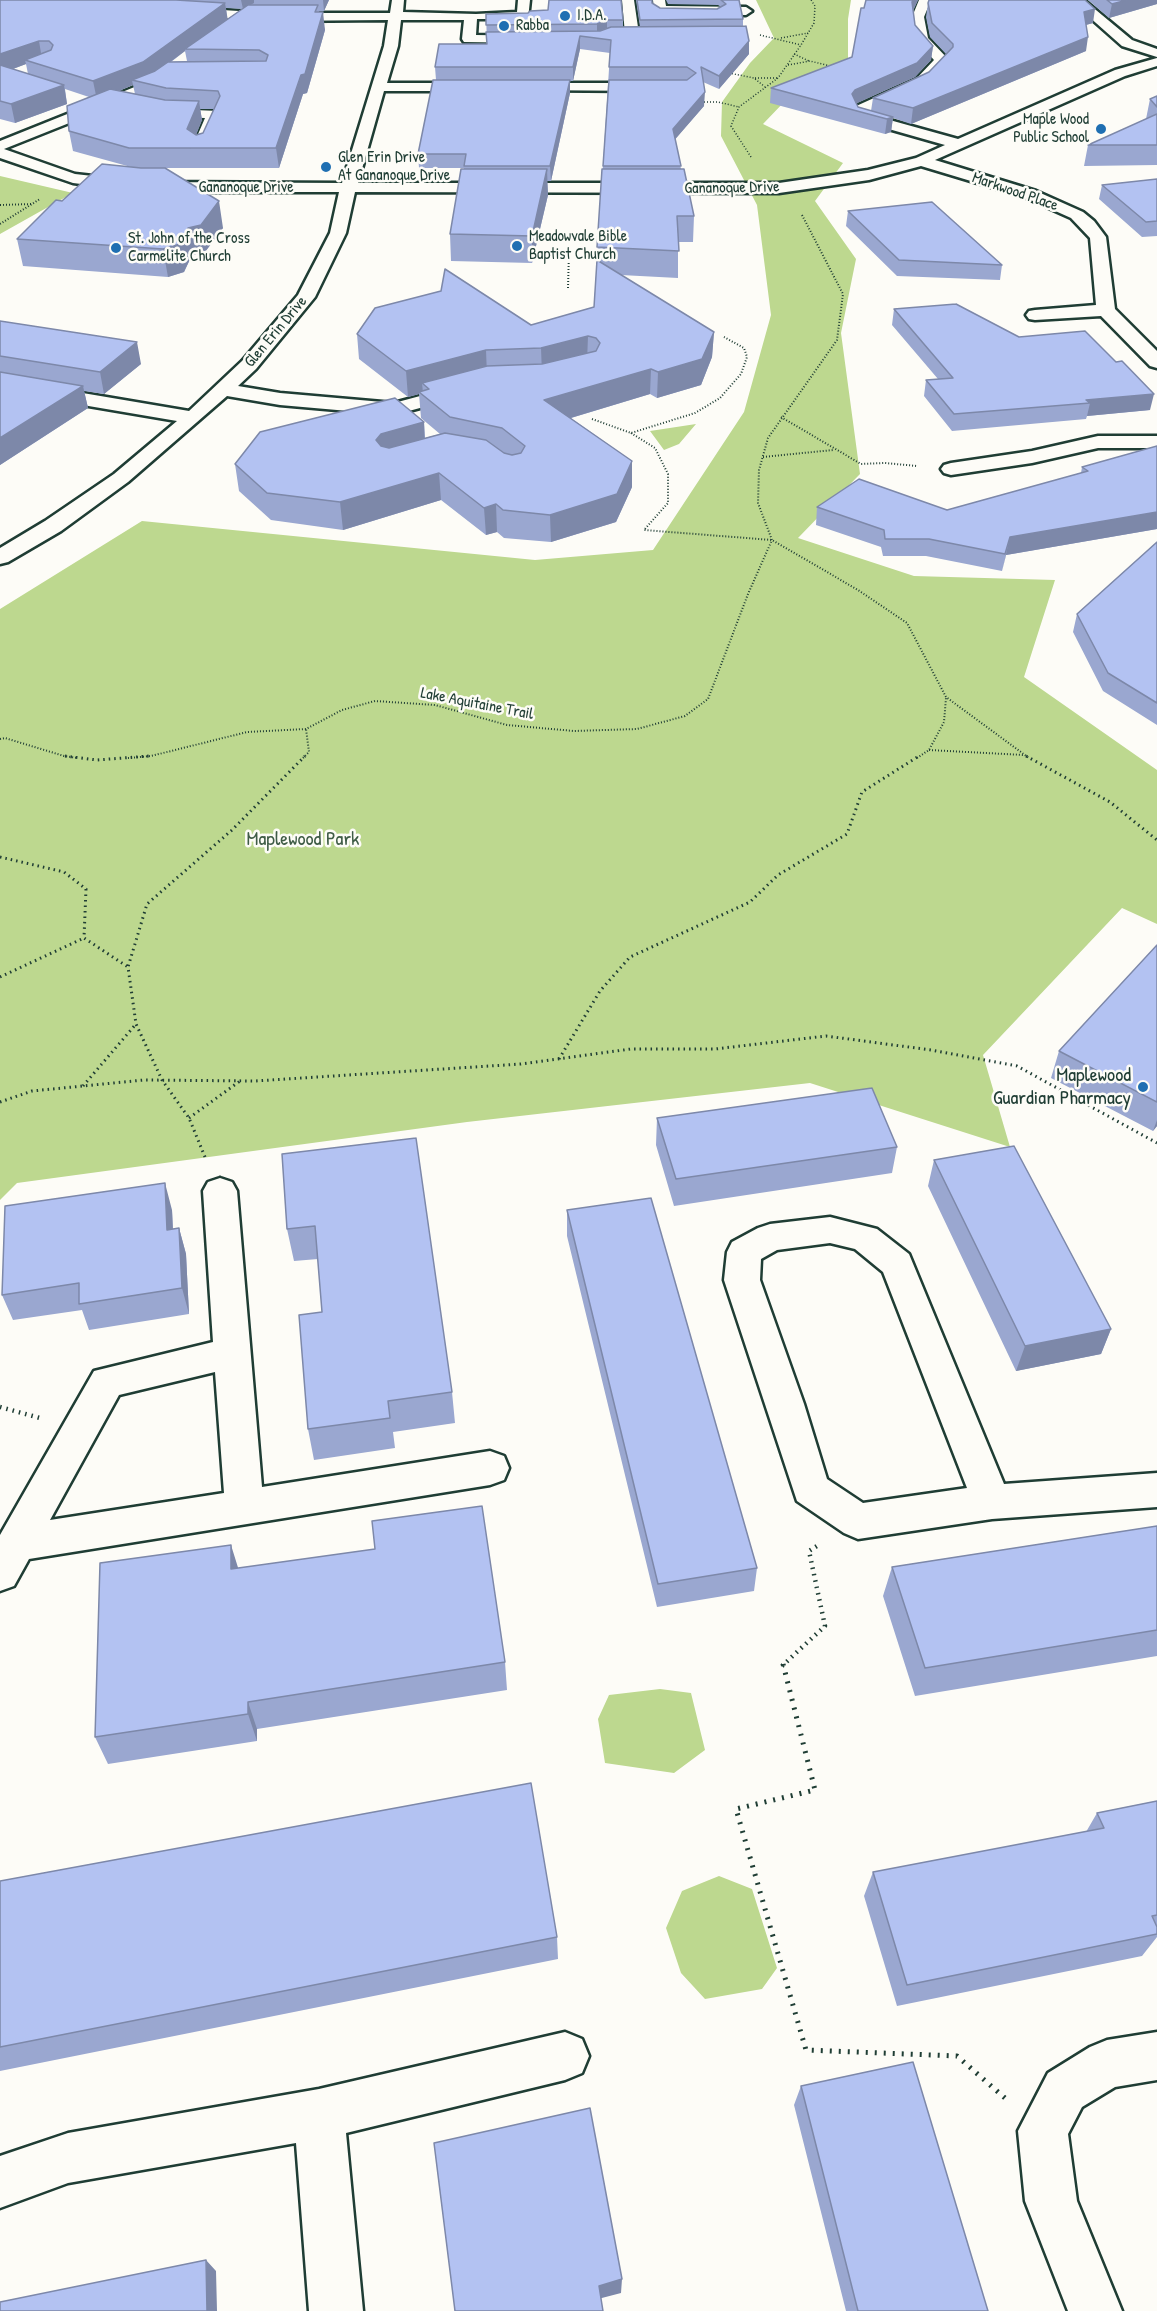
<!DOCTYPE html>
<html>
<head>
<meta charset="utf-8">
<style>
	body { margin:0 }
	canvas { display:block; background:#fdfcf7 }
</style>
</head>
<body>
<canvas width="1157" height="2311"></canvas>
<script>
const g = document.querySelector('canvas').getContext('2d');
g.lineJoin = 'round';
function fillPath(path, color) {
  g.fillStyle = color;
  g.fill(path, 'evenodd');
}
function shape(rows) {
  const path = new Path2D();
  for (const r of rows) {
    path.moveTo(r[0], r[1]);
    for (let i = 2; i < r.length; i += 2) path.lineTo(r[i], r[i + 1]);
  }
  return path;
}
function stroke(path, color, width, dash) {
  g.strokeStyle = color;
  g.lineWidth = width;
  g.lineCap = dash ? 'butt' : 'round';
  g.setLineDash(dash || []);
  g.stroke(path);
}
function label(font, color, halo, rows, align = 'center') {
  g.font = font + ' "Patrick Hand",sans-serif';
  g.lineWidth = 5;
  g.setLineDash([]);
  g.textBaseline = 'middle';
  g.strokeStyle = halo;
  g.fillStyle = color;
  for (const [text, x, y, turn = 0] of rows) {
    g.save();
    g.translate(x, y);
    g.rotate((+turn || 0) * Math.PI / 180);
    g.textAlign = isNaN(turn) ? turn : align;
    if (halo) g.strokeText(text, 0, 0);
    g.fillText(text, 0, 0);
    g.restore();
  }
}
fillPath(shape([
	[756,0,851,0,848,19,848,61,786,100,763,124,843,163,815,201,856,259,841,333,860,474,798,538,914,576,1055,580,1024,677,1157,770,1157,924,1122,908,983,1055,1010,1147,810,1083,467,1122,17,1183,0,1200,0,609,142,521,535,560,653,550,744,412,771,315,757,205,721,136,722,102,750,63,774,38],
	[0,176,73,193,0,234],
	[696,424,679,444,664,450,650,431],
	[660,1689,691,1693,705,1750,674,1773,605,1763,598,1719,609,1695],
	[719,1876,752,1889,777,1968,762,1989,705,1999,681,1973,666,1928,682,1891]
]), '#bdd88f');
const minor = shape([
	[159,0,171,0,169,5,171,7,273,13,390,13,392,0,404,0,403,12,476,14,517,12,518,0,530,0,528,19,477,19,476,35,538,36,540,39,533,43,464,42,462,39,464,20,401,20,398,46,387,83,475,83,482,87,475,91,384,91,358,183,779,183,868,170,916,158,945,145,857,120,852,110,854,107,916,79,934,60,915,39,912,17,919,0,931,0,924,17,928,38,949,60,926,85,867,112,868,114,958,139,1115,70,1157,58,1157,66,1125,76,935,160,1036,191,1083,212,1094,221,1106,237,1115,309,1157,351,1157,368,1150,366,1101,316,1035,320,1029,319,1026,315,1029,311,1035,310,1096,305,1090,238,1071,218,1024,197,921,166,869,180,779,193,355,192,346,233,315,297,256,369,238,386,280,393,394,403,461,385,468,387,471,391,468,395,394,415,280,405,227,396,128,482,61,531,8,562,0,564,0,548,45,521,114,474,177,421,0,391,0,379,189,411,242,361,298,295,330,233,339,192,146,192,73,183,0,158,0,141,147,82,174,67,179,68,181,71,179,74,157,88,4,149,75,174,146,182,342,183,384,46,388,20,273,21,168,15,156,6,159,0],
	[622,0,634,0,639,34,637,37,632,38,625,34,622,0],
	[653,0,665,0,666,6,746,7,752,11,746,15,660,14,654,10,653,0],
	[1070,0,1084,0,1132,40,1157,49,1157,57,1122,46,1070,0],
	[526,83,652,83,659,87,652,91,521,90,519,87,526,83],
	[155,106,169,109,219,111,221,114,205,151,200,153,192,148,205,118,169,117,150,113,148,110,150,107,155,106],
	[1098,436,1157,436,1157,448,1098,448,1032,463,951,475,944,473,941,469,944,465,951,463,1032,451,1098,436],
	[220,1178,232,1182,237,1191,262,1487,490,1451,504,1456,509,1468,504,1480,490,1485,29,1559,14,1586,0,1591,0,1535,94,1371,213,1342,203,1191,208,1182,220,1178],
	[215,1372,224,1493,50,1520,119,1395,215,1372],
	[830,1217,877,1229,909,1254,1004,1484,1157,1473,1157,1507,992,1519,858,1539,844,1533,797,1501,724,1280,727,1252,732,1242,758,1228,770,1224,830,1217],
	[830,1243,855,1249,883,1272,967,1488,863,1503,827,1479,804,1404,760,1280,761,1259,777,1250,830,1243],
	[565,2032,582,2039,589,2056,582,2073,565,2080,346,2133,363,2311,309,2311,296,2143,68,2183,0,2208,0,2156,68,2133,319,2089,565,2032],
	[1157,2032,1157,2080,1115,2087,1082,2107,1068,2134,1077,2201,1122,2311,1068,2311,1025,2201,1018,2131,1048,2073,1090,2047,1107,2040,1157,2032]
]);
stroke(minor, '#1f3d34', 5);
stroke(shape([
	[760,35,801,45],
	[781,38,808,33],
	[794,54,809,61],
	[788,65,810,61,834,67],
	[729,73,754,78,765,87],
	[755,78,778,78],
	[701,102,718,102,739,107],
	[751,157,731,126,739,107,778,78,801,45,814,23,815,6,811,0]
]), '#1f3d34', 1.5, [1, 2]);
stroke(shape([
	[0,205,32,204],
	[0,224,40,199],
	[568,288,569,251],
	[781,417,861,464,885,463,917,466],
	[592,419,631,433,695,413,720,398,741,374,747,357,744,348,724,337],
	[631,433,655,448,668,474,668,503,644,530,772,540,858,590,907,623,946,697,1029,758],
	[763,457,833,450],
	[0,739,5,738,64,756,78,758],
	[929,750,1024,755],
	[128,758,151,756,247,732,306,729,342,710,375,701,435,705,507,725,574,731,637,729,685,716,708,699,748,594,772,540,758,503,759,470,768,438,837,340,843,294,802,215],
	[303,758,309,752,306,729],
	[917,758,929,750,944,722,946,698]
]), '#1f3d34', 2, [1, 2]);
stroke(shape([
	[65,756,97,760,149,756],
	[1026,756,1110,802,1157,840],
	[0,857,64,872,86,889,84,938,128,967],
	[0,977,84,938],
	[559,1059,600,991,630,957,750,902,778,875,847,834,862,792,919,756],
	[83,1086,136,1024],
	[0,1102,32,1091,144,1080,255,1081,521,1064,631,1049,715,1049,826,1036,931,1050,1017,1066,1157,1143],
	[189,1118,240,1081],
	[205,1157,189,1118,162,1080,136,1024,128,967,147,904,232,830,305,756]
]), '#1f3d34', 3, [1.5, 4]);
stroke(shape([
	[0,1407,40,1418],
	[782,1666,825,1626,809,1551,817,1546]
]), '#1f3d34', 4.5, [1.5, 5]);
stroke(shape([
	[783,1664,815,1790,736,1809,806,2050,957,2056,1006,2099]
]), '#1f3d34', 5, [2, 7]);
fillPath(minor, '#fdfcf7');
fillPath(shape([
	[0,0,329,0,324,11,319,11,325,30,307,93,303,94,279,168,134,168,223,228,205,252,192,255,184,272,168,277,23,266,17,239,62,201,131,167,73,151,69,131,89,97,65,89,67,104,15,123,0,119],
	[226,8,242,9,227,19],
	[185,51,187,61,171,62],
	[26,64,28,74,13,69],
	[133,85,135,94,119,91],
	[200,109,214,109,203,133,196,135,202,120],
	[636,0,652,0,652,3,660,8,717,9,721,7,718,5,668,4,666,0,739,0,743,19,743,26,749,41,749,54,719,89,703,82,704,106,675,139,681,169,694,216,693,242,678,242,678,278,621,275,714,332,712,357,701,385,657,398,650,394,571,418,632,461,632,487,616,522,551,542,504,538,497,532,486,535,441,500,343,530,271,520,239,491,235,464,424,422,425,438,440,434,421,418,419,394,408,397,359,359,357,334,531,325,594,307,610,53,580,49,573,81,570,81,570,93,551,181,547,181,548,195,532,263,451,261,450,234,464,168,419,168,418,154,436,80,435,67,487,44,486,14,623,20,623,27,640,27],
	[866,0,918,0,913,11,915,25,933,46,931,60,915,77,856,103,858,107,871,111,873,98,929,72,946,54,930,37,926,17,928,3,1093,23,1086,25,1086,51,911,124,893,118,891,132,885,134,770,103,771,88,852,57],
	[1088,0,1157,0,1157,4,1109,18],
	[1157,96,1157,165,1084,166,1088,145,1146,119,1150,99],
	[1157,179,1157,236,1142,237,1099,199,1102,185],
	[848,211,1002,265,1000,280,897,276,846,226],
	[894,309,1150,410,1087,416,1086,419,952,431,924,396,926,380,938,379,892,325],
	[0,321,141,364,104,394,84,391,88,408,0,465],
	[1157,446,1157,529,1006,555,1002,571,926,556,883,556,881,547,816,525,817,507,947,510,1081,473,1082,467],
	[1157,542,1157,725,1103,691,1073,632,1077,614],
	[1157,945,1157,1126,1153,1131,1051,1078,1059,1051],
	[657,1118,897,1147,892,1173,674,1206,656,1145],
	[282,1154,452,1392,455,1423,393,1432,395,1448,314,1460,308,1429,322,1312,318,1259,294,1261,287,1229],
	[934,1160,1111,1329,1101,1354,1016,1371,928,1186],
	[172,1210,173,1229,179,1228,186,1254,189,1314,89,1330,82,1310,13,1320,2,1295],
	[567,1210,757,1568,754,1591,657,1607,567,1236],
	[1157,1526,1157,1656,915,1696,883,1596,892,1567],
	[238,1568,505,1662,507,1690,257,1729,257,1741,108,1764,95,1737],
	[1157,1801,1157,1937,1142,1956,897,2006,864,1896,873,1872,1086,1832,1097,1813],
	[0,1881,557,1937,558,1959,0,2071],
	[801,2086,988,2311,846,2311,794,2105]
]), '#9aa7d0');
fillPath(shape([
	[241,0,254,0,254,3,243,9],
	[323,0,329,0,324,11],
	[913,0,918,0,910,16,912,2],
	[1127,0,1157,0,1157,4,1109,18,1112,4],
	[225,3,228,21,185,49,185,51,146,80,132,80,133,85,97,100,93,81],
	[1095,9,1093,23,1082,26,1084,12],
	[323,12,325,30,307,93,303,94,279,168,276,148],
	[607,20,607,28,597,32,597,24],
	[580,36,580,49,573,81,573,67],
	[1088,37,1086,51,911,124,913,108],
	[39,41,42,59,25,60,26,64,2,73,0,77,0,54],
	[749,41,749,54,719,89,719,76],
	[933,46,931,60,915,77,853,105,852,94,855,90],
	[570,80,570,93,551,181,550,166],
	[64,85,67,104,15,123,11,104],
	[705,92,704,106,672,143,673,129],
	[199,101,202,120,190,149,187,129],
	[893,117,891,132,885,134,887,119],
	[547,169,548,195,532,263,532,236],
	[219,201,223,228,205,252,192,255,184,272,168,277,163,249],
	[714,332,712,357,701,385,657,398,658,372],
	[588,336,587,362,542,374,541,348],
	[137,342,141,364,104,394,100,372],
	[486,350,487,376,429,389,422,383,423,393,419,392,419,394,408,397,406,371],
	[651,369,650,394,544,426,544,400],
	[83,386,88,408,0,465,0,438],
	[1154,394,1150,410,1087,416,1090,403,1086,400],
	[424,422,425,448,379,467,376,440,381,434],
	[632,461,632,487,616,522,551,542,550,515],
	[439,473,441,500,343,530,340,502],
	[496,504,497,532,486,535,484,508],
	[1157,512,1157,529,1006,555,1002,571,1010,537],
	[1157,1120,1157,1126,1153,1131],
	[165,1183,172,1210,174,1256,167,1230],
	[179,1228,186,1254,189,1314,182,1288],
	[1111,1329,1101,1354,1016,1371,1025,1346],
	[231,1545,240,1574,231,1569],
	[248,1702,257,1729,257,1741,248,1714],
	[206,2260,216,2271,217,2311,207,2311],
	[622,2279,621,2293,598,2299,599,2286]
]), '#7d88a9');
const building = shape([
	[0,0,176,0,225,3,143,62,93,81,25,60,51,50,53,45,49,41,39,41,0,54,0,0],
	[549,0,621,0,623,20,607,20,597,24,486,25,486,14,528,13,530,11,548,10,549,0],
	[637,0,652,0,652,3,660,8,717,9,726,4,721,0,739,0,743,19,640,20,637,0],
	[866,0,913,0,912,2,915,25,933,46,917,63,855,90,852,94,858,107,893,117,887,119,771,88,852,57,861,8,864,8,866,0],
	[929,0,1085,0,1095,9,1084,12,1088,37,913,108,873,98,929,72,953,47,953,44,932,23,928,3,929,0],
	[1107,0,1127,0,1112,4,1107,0],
	[248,5,318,5,315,12,323,12,305,74,301,75,276,148,129,148,69,131,67,106,110,89,165,100,199,101,187,129,196,135,203,133,220,96,218,91,166,88,132,80,155,71,168,62,266,61,268,55,259,50,185,49,248,5],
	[746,26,749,41,719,76,701,67,705,92,673,129,681,166,603,166,609,80,687,80,696,73,687,67,609,67,611,40,580,36,573,67,435,67,439,44,487,44,486,32,600,31,611,27,746,26],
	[0,65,64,85,11,104,0,101,0,65],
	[433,80,570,80,550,166,464,166,466,154,418,154,433,80],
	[1157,96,1157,107,1150,99,1157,96],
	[1157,114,1157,145,1088,145,1157,114],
	[102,164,141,168,165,168,219,201,201,225,188,228,180,244,163,249,17,239,56,200,62,201,102,164],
	[461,169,547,169,532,236,450,234,461,169],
	[602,169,684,169,694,216,677,216,679,251,597,247,602,169],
	[1157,179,1157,221,1146,222,1102,185,1157,179],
	[932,202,1002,265,899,260,848,211,932,202],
	[597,260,714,332,702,359,658,372,651,369,544,400,632,461,617,494,550,515,503,510,496,504,484,508,439,473,340,502,267,493,235,464,260,432,395,398,424,422,381,434,376,440,381,446,389,448,445,433,486,440,504,453,512,455,521,453,525,446,502,428,450,417,419,392,429,389,422,383,487,366,542,364,596,351,600,343,596,338,588,336,541,348,486,350,406,371,357,334,375,308,441,291,445,269,531,325,594,307,597,260],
	[956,304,1019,337,1085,331,1116,362,1122,361,1154,394,1086,400,1090,403,954,414,926,380,953,378,894,309,956,304],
	[0,321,137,342,100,372,0,356,0,321],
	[0,372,83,386,0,438,0,372],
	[1157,446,1157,512,1010,537,1005,554,929,539,885,539,884,530,817,507,859,479,947,510,1088,471,1082,467,1157,446],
	[1157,542,1157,703,1108,673,1077,614,1157,542],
	[1157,945,1157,1102,1059,1051,1157,945],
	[872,1088,897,1147,676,1179,657,1118,872,1088],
	[416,1138,452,1392,388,1401,390,1418,308,1429,299,1315,322,1312,315,1226,287,1229,282,1154,416,1138],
	[1014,1146,1111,1329,1025,1346,934,1160,1014,1146],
	[165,1183,167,1230,179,1228,182,1288,79,1304,79,1283,2,1295,5,1206,165,1183],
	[651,1198,757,1568,658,1584,567,1210,651,1198],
	[482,1506,505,1662,248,1702,248,1714,95,1737,100,1563,231,1545,231,1569,375,1549,372,1521,482,1506],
	[1157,1526,1157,1630,925,1668,892,1567,1157,1526],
	[531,1783,557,1937,0,2047,0,1881,531,1783],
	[1157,1801,1157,1915,1152,1916,1157,1927,1157,1934,907,1985,873,1872,1104,1828,1097,1813,1157,1801],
	[913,2062,988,2311,858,2311,801,2086,913,2062],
	[590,2108,622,2279,599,2286,603,2311,455,2311,434,2143,590,2108],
	[206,2260,207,2311,0,2311,0,2302,206,2260]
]);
fillPath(building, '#b3c2f2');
stroke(building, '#7d88a9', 1.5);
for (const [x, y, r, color] of [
	[565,16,6,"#1f6fb2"],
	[504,26,6,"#1f6fb2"],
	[1101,129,6,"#1f6fb2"],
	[326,167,6,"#1f6fb2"],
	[517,246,6,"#1f6fb2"],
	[116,248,6,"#1f6fb2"],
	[1143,1087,6,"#1f6fb2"]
]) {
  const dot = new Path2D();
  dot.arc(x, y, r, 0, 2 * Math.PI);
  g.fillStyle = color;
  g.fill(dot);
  stroke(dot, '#fdfcf7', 2);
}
label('16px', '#1f3d34', '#fdfcf7', [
	["I.D.A.",577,16],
	["Rabba",516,26],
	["Maple Wood",1089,120,"right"],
	["Public School",1089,138,"right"],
	["Glen Erin Drive",338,158],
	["At Gananoque Drive",338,176],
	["Meadowvale Bible",529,237],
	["Baptist Church",529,255],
	["St. John of the Cross",128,239],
	["Carmelite Church",128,257]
], 'left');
label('16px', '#1f3d34', '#fdfcf7', [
	["Gananoque Drive",246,188],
	["Gananoque Drive",732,188,-1],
	["Markwood Place",1015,192,19],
	["Glen Erin Drive",276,332,-50],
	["Lake Aquitaine Trail",477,704,11]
]);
label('20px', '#3f5c46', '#fdfcf7', [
	["Maplewood Park",303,840]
]);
label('20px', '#1f3d34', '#fdfcf7', [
	["Maplewood",1131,1076],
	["Guardian Pharmacy",1131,1099]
], 'right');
</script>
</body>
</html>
